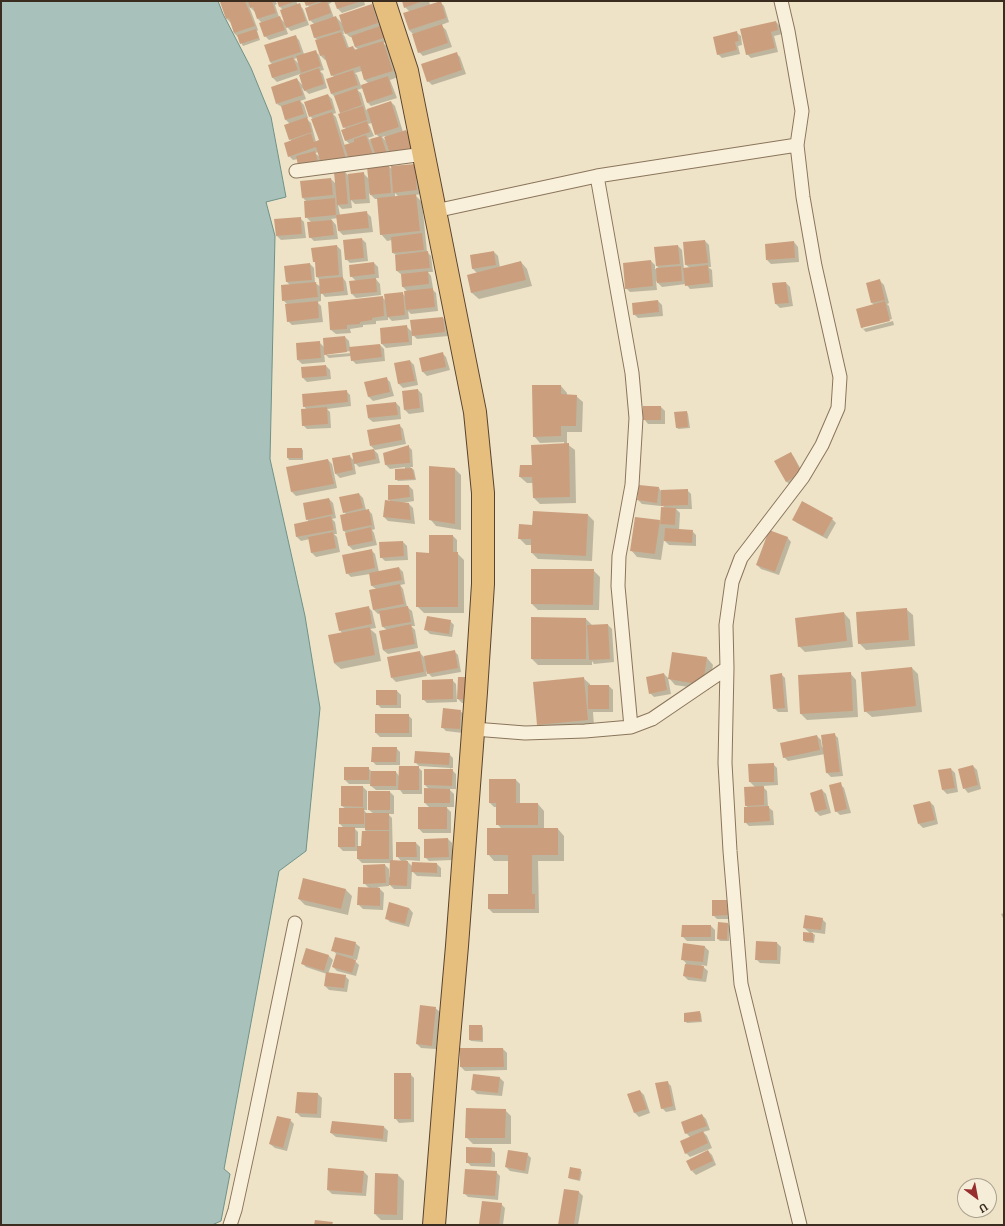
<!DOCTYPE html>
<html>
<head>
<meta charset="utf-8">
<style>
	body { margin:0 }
	#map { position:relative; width:1005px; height:1226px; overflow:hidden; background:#eee3c7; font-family:Bitter,serif }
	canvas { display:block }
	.frame { position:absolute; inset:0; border:2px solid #3a2d20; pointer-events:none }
	.north { position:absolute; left:957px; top:1178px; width:40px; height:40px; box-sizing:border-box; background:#f5edd7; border:1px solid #aaa08e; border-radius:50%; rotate:148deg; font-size:11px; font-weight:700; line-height:16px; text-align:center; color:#3a2d20 }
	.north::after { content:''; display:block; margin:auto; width:14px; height:18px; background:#982d2d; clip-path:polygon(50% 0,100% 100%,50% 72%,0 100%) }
</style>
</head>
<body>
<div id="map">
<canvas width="1005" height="1226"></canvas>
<div class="frame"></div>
<div class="north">U</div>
</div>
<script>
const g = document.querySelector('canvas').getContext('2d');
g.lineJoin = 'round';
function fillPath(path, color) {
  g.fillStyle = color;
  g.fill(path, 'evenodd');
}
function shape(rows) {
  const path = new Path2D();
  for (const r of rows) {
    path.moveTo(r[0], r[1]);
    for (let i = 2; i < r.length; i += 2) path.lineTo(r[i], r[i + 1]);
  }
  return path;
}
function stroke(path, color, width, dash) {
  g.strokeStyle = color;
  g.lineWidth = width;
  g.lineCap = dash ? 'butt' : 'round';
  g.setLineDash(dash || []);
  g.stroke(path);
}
const water = shape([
	[1,1,218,1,223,14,251,68,271,117,286,197,266,202,275,236,270,459,305,616,320,708,306,851,279,871,224,1169,230,1174,221,1221,212,1225,1,1225,1,1]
]);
fillPath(water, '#a8c2bb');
stroke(water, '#6f9188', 1);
fillPath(shape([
	[221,1,248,1,249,2,249,1,275,1,277,4,275,5,279,17,285,23,283,10,280,7,278,1,296,1,298,5,299,5,303,9,309,25,291,31,285,25,288,34,269,40,265,36,262,23,258,19,255,12,249,6,258,30,257,31,260,40,243,46,238,37,234,33,231,23,227,19,223,3],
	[306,1,332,1,332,2,329,4,334,18,336,17,343,24,372,5,376,10,382,27,380,28,384,31,387,42,383,43,389,48,398,77,390,80,397,98,371,106,367,102,363,88,357,90,361,93,366,110,391,102,395,106,403,132,406,131,410,135,416,153,327,170,298,159,293,160,289,156,291,141,286,126,290,124,286,120,282,107,277,104,297,79,303,86,300,74,277,82,273,78,273,65,270,62,295,36,299,40,304,54,315,51,319,55,324,70,320,71,323,74,327,88,309,94,302,88,306,99,300,101,304,105,308,118,306,118,311,123,316,142,320,141,313,119,310,116,328,95,332,99,336,113,333,114,336,117,345,146,350,144,345,140,346,129,344,127,336,98,331,93,334,77,332,75,327,59,325,60,321,56,317,41,318,40,315,38,311,25,314,24,310,20,309,7],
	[343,31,350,37,352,37,355,47,359,50,357,51,353,47,349,48,345,37,343,34,344,34],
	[297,58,299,64,294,59],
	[362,71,365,80,369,84,361,86,357,75,355,73],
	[372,123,376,134,379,137,373,143,368,138,374,136,370,127,368,124],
	[385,136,388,143,382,137],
	[319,152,321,158,315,153],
	[335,1,364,1,365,5,342,13,338,9],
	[403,1,429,1,430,5,440,2,444,6,449,22,441,25,446,30,452,47,423,56,419,52,414,35,409,30,410,12,405,7],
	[776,22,780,26,782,34,774,36,778,52,751,58,747,54],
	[736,32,741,36,742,45,738,46,740,54,722,58,718,54],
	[456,53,460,57,466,74,432,85,428,81],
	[415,165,421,194,415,195,422,202,427,252,431,256,433,272,428,272,431,276,433,288,431,288,436,293,438,311,411,314,408,311,409,319,392,321,388,317,388,320,376,321,376,324,363,325,363,327,350,329,351,333,336,334,331,330,329,303,382,297,386,301,402,293,405,296,408,292,403,287,402,275,397,271,396,255,393,253,392,240,387,241,381,234,378,199,375,199,369,193,370,203,355,204,351,200,352,208,342,209,338,205,340,215,367,213,371,217,373,232,343,235,339,231,338,218,331,219,336,225,338,239,314,241,310,237,312,223,306,217,307,202,303,198,331,179,336,184,345,172,348,175,363,173,369,179,388,166,392,169],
	[395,193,399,197,395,197],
	[300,218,304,222,306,238,281,240,277,236],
	[362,239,366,243,368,261,350,263,346,259],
	[705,241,709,245,711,267,708,267,712,270,713,287,690,289,686,284,662,287,656,281,657,290,630,292,626,288,651,261,655,265,655,269,659,269,657,266,678,246,682,250,684,269,690,268,686,265],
	[794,242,798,247,799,262,771,264,767,260],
	[337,246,341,250,343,278,346,282,348,295,325,297,321,292,321,301,317,302,321,306,323,322,292,325,288,321,288,305,283,300,290,285,287,282,285,267,310,264,314,268,315,283,321,287,320,280,317,277,316,264,314,261],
	[494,252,498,256,500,268,521,262,527,269,532,286,479,299,472,293,477,273,473,269,471,255],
	[374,263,378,267,379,278,375,278,380,284,381,295,356,298,352,294,351,282,356,281,351,276],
	[880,281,884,285,889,303,887,304,889,306,892,319,863,327,863,329,893,321,894,325,866,332,862,328,857,309,874,305,872,303],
	[786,283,790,287,793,306,780,308,776,304,774,284],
	[658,301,662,305,663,316,638,318,634,314],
	[443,318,447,322,448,336,417,339,412,334,412,345,386,348,382,344,381,329,407,327,412,332],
	[345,337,349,341,350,348,380,345,384,349,385,361,356,364,352,360,351,356,329,358,324,353,325,362,302,364,298,360,319,342,324,347],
	[352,351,352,353,327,355,327,353],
	[442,353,446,357,450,370,427,376,423,372,420,359],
	[410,361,414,365,418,385,403,388,399,384,395,364],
	[326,366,330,370,331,379,307,382,303,378],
	[386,378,390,382,394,396,373,401,369,397,366,383],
	[561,386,567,393,567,396,576,396,583,402,582,432,567,432,567,444,575,450,576,503,540,504,534,498,534,483,527,483,520,477,533,466,564,444,564,442,540,443,534,436],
	[418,390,422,394,424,412,409,414,405,410],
	[346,391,350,395,351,406,327,409,330,412,331,428,307,429,303,425,307,410,304,406],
	[396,403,400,407,401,419,373,422,368,418],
	[661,407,665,411,665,424,648,424,644,419],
	[687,412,688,414,690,428,678,429,677,427],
	[399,425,403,429,406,444,375,450,371,446],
	[408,446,412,450,413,467,410,467,414,470,416,480,398,481,396,479,405,469,405,467,390,469,386,465],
	[301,449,303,450,303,460,289,460,288,458],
	[374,450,378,454,380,463,359,467,354,462,356,474,340,478,336,474,349,456,355,461],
	[790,453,794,457,805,477,790,485,786,481],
	[328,460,332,464,337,488,296,496,292,492],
	[455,469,461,475,461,530,436,526,430,519],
	[409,486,413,490,414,501,402,503,409,504,413,508,415,524,388,521,384,517,391,502,389,499],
	[659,488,661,491,687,490,691,494,692,509,676,509,680,513,679,530,692,531,696,535,696,546,669,545,664,540,661,560,637,557,631,550,659,521,661,523,665,508,661,504,661,506,642,504,638,500],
	[359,494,363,498,366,510,368,510,372,514,375,529,372,530,374,533,377,545,353,550,349,546,346,533,344,531,346,514,344,512],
	[329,499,333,503,336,518,332,519,335,522,337,534,334,534,337,537,340,552,316,557,312,553,310,539,301,541,297,537,295,525,309,522,307,519],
	[588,515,594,521,592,561,538,559,532,553,532,545,526,545,519,538,533,526],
	[793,519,832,519,836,523,827,539,797,523],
	[453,536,457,540,457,553,464,560,464,613,424,613,417,606,430,553],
	[787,537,791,542,779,575,761,569,757,565],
	[403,542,407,546,408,560,385,561,381,557],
	[371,550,375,554,379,572,399,568,403,572,405,584,400,585,403,589,407,607,412,611,415,626,411,626,415,630,418,648,388,654,383,650,380,631,387,630,383,627,381,613,378,614,374,610,370,590,376,589,372,586,370,574,351,577,347,573],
	[593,570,600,577,599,610,538,610,532,604],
	[368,607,372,611,376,628,370,629,376,634,381,661,341,669,334,663,342,633,340,630],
	[906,609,913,615,915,646,866,650,859,643],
	[844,613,850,620,853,647,805,652,799,646],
	[586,619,592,625,608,625,612,629,614,662,594,664,592,661,592,665,538,665,532,659],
	[450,621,454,625,452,637,430,634,426,630],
	[454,651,458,655,461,672,432,677,426,671,427,676,396,682,392,678,419,652,424,657],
	[673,653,707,658,713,665,709,690,675,685,669,678],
	[912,668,918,674,922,712,872,717,865,711],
	[850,673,856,680,858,717,807,720,801,714],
	[664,674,668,678,671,694,654,697,650,693],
	[781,674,785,678,788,712,778,712,774,708],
	[459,678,472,703,462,703,458,699],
	[583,678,590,684,590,686,609,686,613,690,613,712,593,712,594,726,545,731,538,724],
	[452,680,456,684,457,702,427,703,423,699],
	[397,691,401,695,401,708,381,708,377,704],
	[460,711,465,715,463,733,446,731,442,727],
	[408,715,412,719,412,737,380,737,376,733],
	[834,734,838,738,843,776,831,777,827,773,825,754,788,761,784,757,817,736,821,740,822,747,824,747],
	[396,748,400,752,400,767,418,767,422,771,422,794,403,794,400,790,376,790,371,786,372,784,349,784,345,780,368,768,372,772,396,772,399,776,400,765,376,765,372,761],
	[449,754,453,758,453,768,450,768,456,774,456,789,449,789,454,794,454,807,446,807,451,812,451,833,423,833,419,829,430,808,425,803,429,789,425,785,425,770,450,770,450,768,419,766,415,762],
	[773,764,777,768,778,785,762,786,767,791,768,807,773,811,774,825,749,826,745,822,748,808,746,805,755,787,750,782],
	[973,766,977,770,981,789,968,793,964,788],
	[951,769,955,773,958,792,947,794,943,790],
	[490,780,516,780,520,784,520,804,538,804,544,811,544,829,558,829,564,836,564,861,538,861,539,913,493,913,489,909,489,895,509,895,509,861,494,861,488,854,502,829,497,824,497,807,494,807,490,803],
	[840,784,844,788,851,813,840,815,836,811],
	[363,787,367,791,367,810,364,810,367,814,374,814,369,810,390,792,394,796,394,814,388,814,392,818,393,861,402,862,397,856,397,843,416,843,420,847,420,861,406,860,413,867,437,864,441,868,441,877,417,876,412,871,411,889,394,889,389,884,389,886,378,887,384,893,383,910,363,909,359,905,369,888,364,883,385,865,389,869,389,877,390,877,391,863,362,863,358,859,358,851,343,851,339,847,339,828,344,828,340,824,346,809,342,806],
	[354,828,366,828,362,847,358,847,358,832],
	[822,790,826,794,831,813,820,816,816,812,811,793],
	[930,802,934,806,938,824,923,828,919,824],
	[448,839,452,843,452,860,429,861,425,857],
	[303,880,346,890,352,896,348,915,305,905,299,899],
	[727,901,731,905,731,919,717,919,713,915],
	[409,908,413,913,409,927,390,922,386,918],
	[1004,913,1004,920,1001,914],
	[822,919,826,923,825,934,811,932,815,935,814,943,805,942,804,940,810,933,804,928],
	[727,924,729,925,729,941,720,941,718,939],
	[711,926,715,930,715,941,687,941,682,936],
	[355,943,360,947,357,960,353,959,359,965,356,976,337,971,333,967,337,955,333,950],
	[777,943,781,947,780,964,760,963,756,959],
	[705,947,709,951,707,966,701,965,708,971,706,982,688,980,684,976,686,963,682,959],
	[329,956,333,960,328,974,345,976,349,980,347,992,329,990,325,986,327,974,306,967,302,963],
	[435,1008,440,1012,436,1049,421,1048,417,1044],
	[699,1012,701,1014,702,1022,687,1023,685,1021],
	[482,1026,483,1028,483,1042,471,1041,470,1040],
	[461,1049,503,1049,507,1053,507,1070,465,1071,461,1067],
	[410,1074,414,1078,414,1122,399,1123,395,1118],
	[500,1078,504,1082,502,1096,477,1094,473,1090],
	[667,1082,671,1086,676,1110,666,1112,662,1108],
	[640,1091,644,1095,650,1113,639,1117,635,1113],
	[318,1094,322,1098,321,1118,301,1117,296,1112],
	[505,1110,511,1116,511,1144,473,1144,466,1137],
	[702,1115,706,1119,710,1130,703,1132,707,1136,712,1148,690,1157,686,1153,690,1137,686,1133],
	[290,1120,294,1124,287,1151,275,1148,270,1144],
	[333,1122,384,1127,388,1131,387,1142,336,1137,331,1133],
	[491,1149,495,1153,495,1167,471,1166,467,1162],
	[708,1151,712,1155,716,1165,696,1175,692,1171],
	[527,1154,531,1158,528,1174,510,1171,506,1167],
	[580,1170,582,1172,580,1181,571,1179,569,1178],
	[364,1172,368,1176,366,1196,332,1194,328,1190],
	[496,1172,500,1176,498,1200,468,1197,464,1193],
	[376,1174,398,1175,404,1181,403,1220,381,1220,375,1214],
	[565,1190,579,1192,583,1196,578,1225,560,1225],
	[501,1204,505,1208,503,1225,482,1225,480,1223]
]), '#0003');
fillPath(shape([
	[224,1,245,1,255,26,234,33,229,18,226,19,220,2],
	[248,1,272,1,276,13,257,19,253,7,250,8],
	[277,1,297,1,279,7],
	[304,1,321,1,306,6],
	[325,1,327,1,331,13,309,21,305,8],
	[334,1,362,1,337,9],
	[402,1,423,1,404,8],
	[441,1,446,18,409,30,403,13],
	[300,3,306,21,286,28,280,10],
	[372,4,378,23,345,34,339,15],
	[280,16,285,30,264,37,259,23],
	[336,16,341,30,314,38,310,25],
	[776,21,778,30,771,32,775,48,746,55,740,29],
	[442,24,448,43,418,53,412,34],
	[380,26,384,38,355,47,351,36],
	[256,29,259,38,240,44,237,35],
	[737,31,739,41,735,42,737,50,717,55,713,37],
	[341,32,347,48,353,46,354,50,383,41,393,71,364,80,360,66,331,76,324,55,320,56,315,40],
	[296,35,301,52,270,62,264,45],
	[316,50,321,66,301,73,296,56],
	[457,52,462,70,427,82,421,64],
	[293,57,298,70,272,78,268,65],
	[319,68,324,84,304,91,299,75],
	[353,70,358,85,331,94,326,79],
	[388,76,393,94,367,103,361,85],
	[297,78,303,95,276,104,271,87],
	[357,88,362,105,340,113,334,96],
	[328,94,333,109,309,117,304,102],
	[300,100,304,114,285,120,281,106],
	[391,101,399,127,375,135,367,109],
	[363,106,367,120,343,128,338,114],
	[332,112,346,159,322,167,316,147,288,157,284,143,311,133,314,142,319,140,311,119],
	[307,117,312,132,289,140,284,125],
	[367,121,370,132,345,141,341,130],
	[406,130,413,149,391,156,384,137],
	[366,135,373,155,350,163,344,145,354,142,354,139],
	[381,136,388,156,377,159,370,139],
	[315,151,319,165,299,170,296,156],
	[415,164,417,190,393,193,391,166],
	[389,165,391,193,370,195,367,167],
	[345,171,348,204,337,205,334,172],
	[364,172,366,199,350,200,348,174],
	[331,178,333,195,302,198,300,181],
	[416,194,420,231,380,235,377,198],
	[335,198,336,215,305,218,304,201],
	[367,211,369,228,338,231,336,215],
	[301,217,302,234,276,236,274,219],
	[332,220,334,235,309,238,307,222],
	[422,233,424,250,392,253,391,237],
	[362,238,364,258,345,260,343,240],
	[705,240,708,263,685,265,683,242],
	[794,241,795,258,766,260,765,244],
	[337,245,339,275,316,277,315,262,313,262,311,248],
	[678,245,680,264,656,266,654,247],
	[428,251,430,268,396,271,395,255],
	[494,251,496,265,472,269,470,255],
	[651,260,653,286,625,289,623,263],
	[521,261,526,280,471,293,467,275],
	[374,262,375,274,350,277,349,265],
	[310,263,312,280,286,282,284,266],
	[708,265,710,283,685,286,683,268],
	[681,266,682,281,657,283,656,268],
	[428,271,429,284,402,287,401,274],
	[343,277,344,291,320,294,319,279],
	[376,278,377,292,351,294,349,281],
	[880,279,885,300,871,303,866,283],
	[316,282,318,297,282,301,281,285],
	[786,282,789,303,775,304,772,283],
	[433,288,435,307,406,310,404,291],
	[403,292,405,315,387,317,384,294],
	[383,296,384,316,372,318,372,320,360,322,360,324,347,325,347,329,330,330,328,302],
	[658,300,659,312,633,315,632,303],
	[318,301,319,318,287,322,285,304],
	[885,301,890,321,861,328,856,309],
	[443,317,445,332,412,336,410,320],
	[407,325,409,342,381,344,380,328],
	[345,336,347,352,324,355,323,338],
	[320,341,321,358,297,360,296,343],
	[380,344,382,357,351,361,349,347],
	[443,352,446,367,422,372,419,358],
	[410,360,415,381,398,384,394,363],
	[326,365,327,376,302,378,301,367],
	[387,377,390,392,368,397,364,382],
	[532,385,561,385,561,394,577,395,576,426,561,426,561,436,533,437],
	[418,389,420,408,404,410,402,391],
	[347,390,348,402,303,407,302,394],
	[396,402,398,415,368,418,366,405],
	[643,406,661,406,661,420,643,420],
	[327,407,328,424,302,426,301,409],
	[687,411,688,427,676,428,674,412],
	[400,424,402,440,370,446,367,430],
	[569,443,570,497,533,498,532,477,519,477,520,465,532,465,531,445],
	[409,445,410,463,385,465,383,453],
	[287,448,302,448,302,458,287,458],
	[374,449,376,459,354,464,352,453],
	[791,452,802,473,786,482,774,461],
	[350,455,353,470,335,474,332,458],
	[328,459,334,484,291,492,286,467],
	[429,466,455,468,455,524,429,520],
	[412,468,415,479,395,480,395,469],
	[388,485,409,485,410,497,388,500],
	[639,485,659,487,657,503,637,500],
	[688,489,688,505,661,506,661,490],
	[359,493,363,508,343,513,339,497],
	[329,498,333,514,306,520,303,503],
	[385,500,409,503,411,520,383,517],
	[802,501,833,518,823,536,792,520],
	[661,507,676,508,675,525,660,524],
	[369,509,372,525,343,531,340,515],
	[533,511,588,514,586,556,531,553,531,539,518,539,519,524,532,525],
	[331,516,334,530,296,537,294,524],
	[635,517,660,520,655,554,630,551],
	[371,527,373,541,348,546,345,533],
	[665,528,693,530,692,543,664,541],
	[769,530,788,537,775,572,756,565],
	[333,532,336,548,311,553,308,537],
	[429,535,453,535,453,552,458,552,458,607,416,607,416,552,429,553],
	[403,541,404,556,380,558,379,542],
	[372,549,375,568,346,574,342,555],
	[399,567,402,580,371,586,369,573],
	[531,569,594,569,593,605,531,604],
	[400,584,404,604,373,610,369,590],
	[369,606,372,624,339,631,335,613],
	[408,606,411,622,382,627,379,611],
	[907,608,909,640,858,644,856,612],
	[844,612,847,641,798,647,795,618],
	[427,616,451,620,449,634,424,630],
	[531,617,586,618,586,659,531,659],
	[411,624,415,644,383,650,379,631],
	[608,624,610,659,589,660,587,625],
	[370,627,375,655,334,663,328,635],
	[455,650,458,668,427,674,424,656],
	[420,651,424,672,391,678,387,657],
	[672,652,707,657,703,685,668,679],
	[912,667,916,706,864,712,861,672],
	[851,672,853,711,800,714,798,675],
	[664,673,667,690,649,694,646,677],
	[782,673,785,708,773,709,770,675],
	[458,677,469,677,468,700,457,699],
	[584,677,588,720,537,725,533,682],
	[453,679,453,699,422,700,422,680],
	[588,685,609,685,609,709,588,709],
	[376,690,397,690,397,705,376,705],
	[443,708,461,710,460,729,441,728],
	[375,714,409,714,409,733,375,733],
	[835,733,840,772,826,773,821,735],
	[817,735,820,750,783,758,780,743],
	[372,747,397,747,396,762,371,762],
	[415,751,450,753,449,765,414,763],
	[774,763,774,782,749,782,748,764],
	[973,765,978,785,963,789,958,769],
	[399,766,419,766,419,790,398,790],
	[344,767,369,767,369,780,344,780],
	[951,768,955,788,942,790,938,770],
	[424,769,453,769,452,786,424,785],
	[371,771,396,771,396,786,370,786],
	[489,779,516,779,516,803,538,803,538,825,496,825,496,803,489,803],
	[841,782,847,809,835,812,829,785],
	[341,786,363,786,363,807,341,806],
	[764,786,764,805,745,806,744,787],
	[424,788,450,789,450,803,424,803],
	[822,789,827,809,815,812,810,793],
	[368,791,390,791,390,810,368,810],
	[930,801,935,820,918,824,913,805],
	[769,806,770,821,744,823,744,807],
	[418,807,447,807,447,829,418,829],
	[339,808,364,808,364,824,339,824],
	[365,813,389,813,389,830,365,830],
	[338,827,355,827,355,847,338,847],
	[487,828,558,828,558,855,532,855,532,894,535,894,535,909,488,909,488,894,508,894,508,855,487,855],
	[362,831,389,831,389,859,357,859,357,846,361,846],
	[448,838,449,857,424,858,424,839],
	[396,842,416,842,417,857,396,857],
	[390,860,408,861,407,886,389,885],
	[412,862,437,863,437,873,411,872],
	[385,864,386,883,363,884,363,865],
	[303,878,346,889,341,909,298,899],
	[358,887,380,888,380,906,357,905],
	[712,900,727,900,728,915,712,916],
	[389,902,409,908,405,924,385,919],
	[805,915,823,918,821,930,803,928],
	[718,922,728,923,727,940,717,939],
	[682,925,711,925,711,937,681,937],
	[803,932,813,933,813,941,803,941],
	[335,937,356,942,353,956,331,951],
	[756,941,777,942,777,960,755,960],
	[683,943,705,946,703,962,681,960],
	[306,948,329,955,324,971,301,964],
	[336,954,356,960,352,973,332,967],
	[685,964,704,966,702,979,683,976],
	[326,972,346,975,344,988,324,986],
	[420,1005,436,1007,432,1046,416,1044],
	[700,1011,701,1021,684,1022,684,1013],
	[469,1025,482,1025,482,1040,469,1040],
	[460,1048,503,1048,504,1067,460,1067],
	[394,1073,411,1073,411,1119,394,1119],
	[473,1074,500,1077,498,1093,471,1090],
	[668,1081,673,1106,661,1109,655,1083],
	[640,1090,647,1109,634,1113,627,1094],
	[297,1092,318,1093,317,1114,295,1113],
	[466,1108,506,1109,505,1138,465,1138],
	[702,1114,707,1126,685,1134,681,1122],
	[277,1116,291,1119,283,1148,269,1144],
	[332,1121,384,1126,383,1139,330,1133],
	[703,1131,708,1143,685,1154,680,1141],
	[466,1147,492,1148,491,1163,466,1163],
	[508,1150,528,1153,525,1171,505,1167],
	[708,1150,713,1161,691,1171,686,1161],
	[570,1167,581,1169,579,1180,568,1178],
	[328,1168,364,1171,362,1193,327,1190],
	[465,1169,497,1171,495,1196,463,1194],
	[375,1173,398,1174,397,1215,374,1214],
	[564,1189,579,1191,574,1225,558,1225],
	[482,1201,502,1203,499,1225,479,1224],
	[315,1220,333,1222,332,1225,314,1225]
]), '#cb9f7e');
const minor = shape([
	[781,1,788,31,802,111,797,145,803,197,815,266,840,377,838,408,822,445,803,477,741,558,732,582,726,625,727,668,725,763,730,851,741,984,800,1225],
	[296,171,424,154],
	[597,176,632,373,636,418,632,485,619,556,618,586,631,727],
	[435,211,597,176,797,145],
	[474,729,525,733,585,731,631,727,652,719,727,668],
	[230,1225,235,1210,250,1141,295,923]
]);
const trunk = shape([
	[384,1,407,71,435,211,475,412,483,493,483,584,476,692,457,946,448,1049,434,1225]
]);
stroke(minor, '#8a755c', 15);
stroke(trunk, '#584330', 24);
stroke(minor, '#f9f0db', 13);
stroke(trunk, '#e6be7d', 22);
</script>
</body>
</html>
